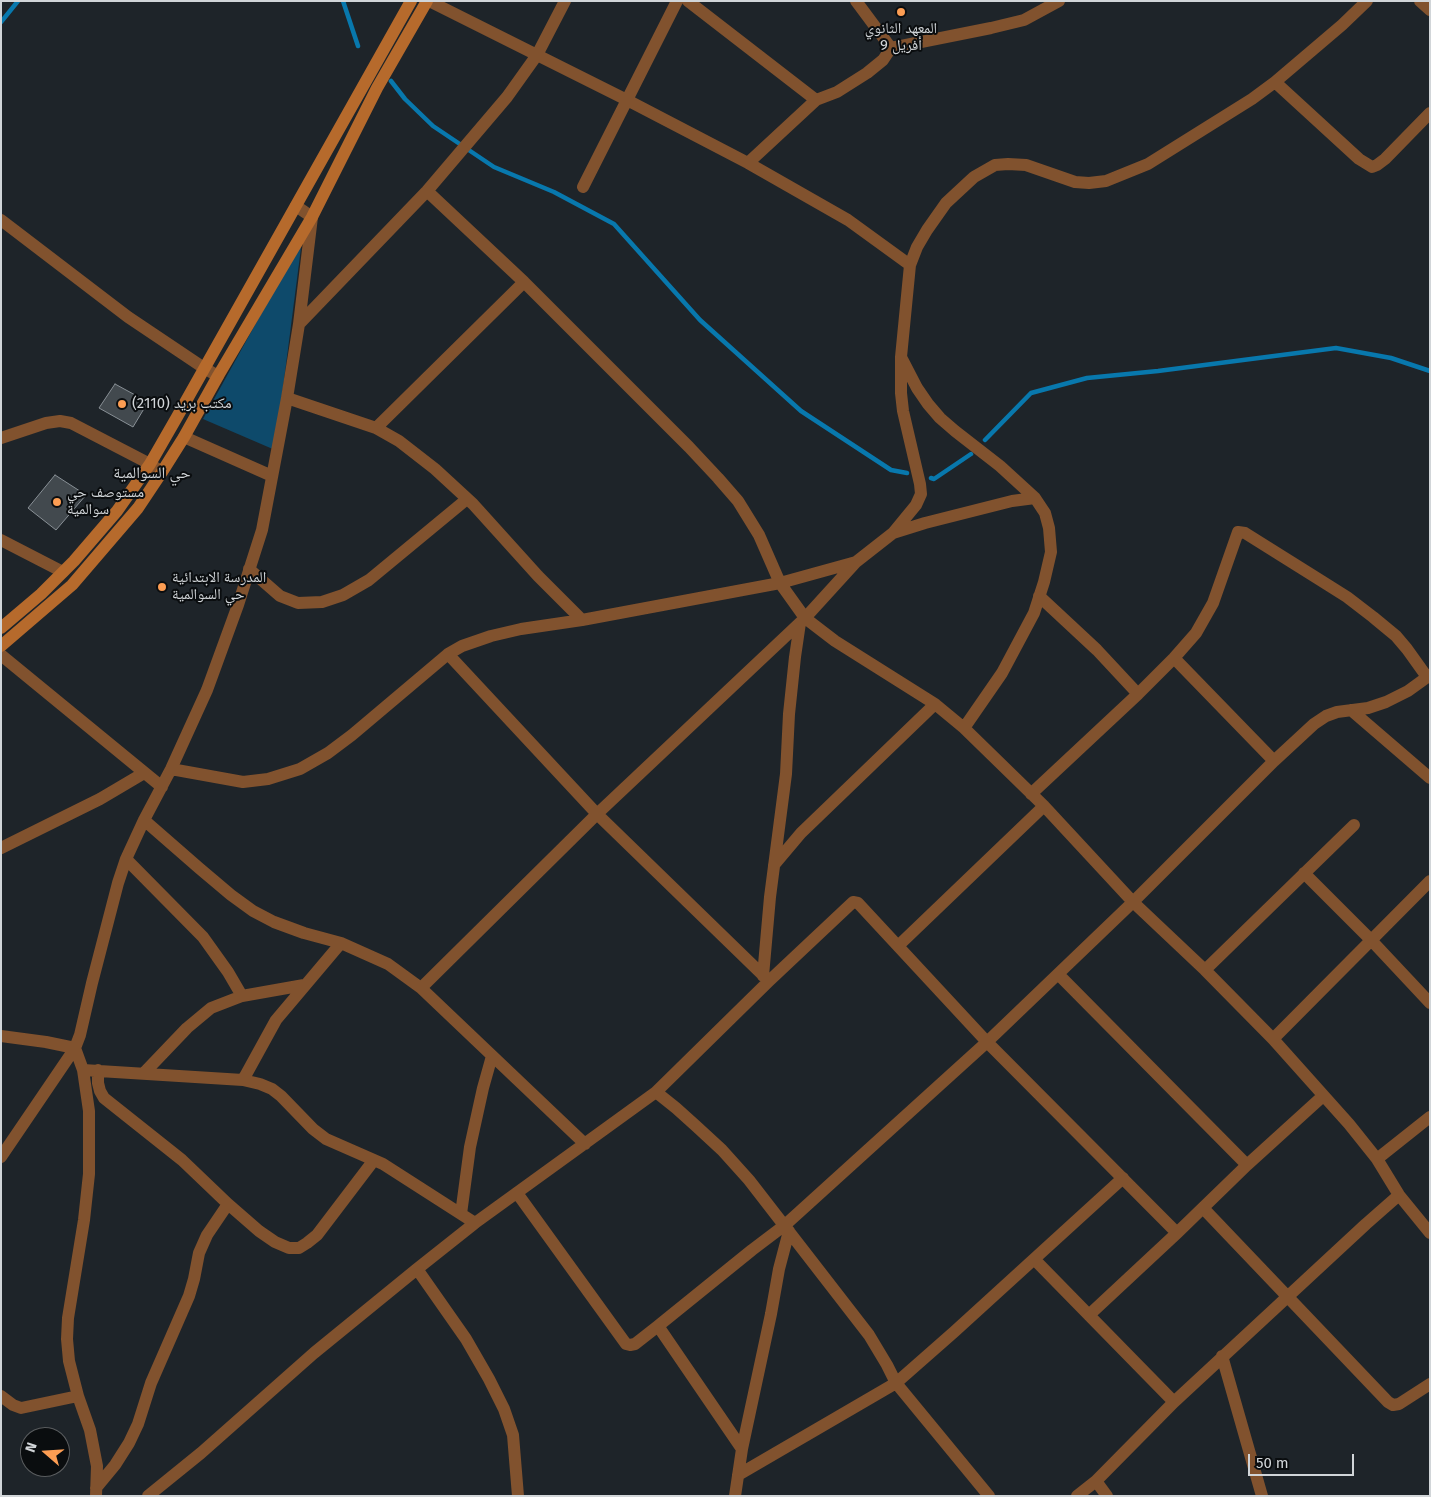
<!DOCTYPE html>
<html>
<head>
<meta charset="utf-8">
<style>
	body { margin:0 }
	#map { position:relative; width:1431px; height:1497px; overflow:hidden; background:#1e2429; font-family:"Fira Sans",sans-serif }
	canvas { display:block }
	.frame { position:absolute; inset:0; border:2px solid #d1d5d8; pointer-events:none }
	.north { position:absolute; left:20px; top:1427px; width:50px; height:50px; box-sizing:border-box; background:#0a0d0f; border:1px solid #5a5d5f; border-radius:50%; rotate:289deg; font-size:14px; font-weight:700; line-height:20px; text-align:center; color:#d1d5d8 }
	.north::after { content:''; display:block; margin:auto; width:18px; height:22px; background:#fc9d53; clip-path:polygon(50% 0,100% 100%,50% 72%,0 100%) }
	.scale { position:absolute; left:1248px; top:1454px; width:106px; height:22px; box-sizing:border-box; border:2px solid #d1d5d8; border-top:0; padding-left:6px; font-size:15px; line-height:18px; white-space:nowrap; color:#d1d5d8; -webkit-text-stroke:4px #0a0d0f; paint-order:stroke }
</style>
</head>
<body>
<div id="map">
<canvas width="1431" height="1497"></canvas>
<div class="frame"></div>
<div class="north">N</div>
<div class="scale">50 m</div>
</div>
<script>
const g = document.querySelector('canvas').getContext('2d');
g.lineJoin = 'round';
function fillPath(path, color) {
  g.fillStyle = color;
  g.fill(path, 'evenodd');
}
function shape(rows) {
  const path = new Path2D();
  for (const r of rows) {
    path.moveTo(r[0], r[1]);
    for (let i = 2; i < r.length; i += 2) path.lineTo(r[i], r[i + 1]);
  }
  return path;
}
function stroke(path, color, width, dash) {
  g.strokeStyle = color;
  g.lineWidth = width;
  g.lineCap = dash ? 'butt' : 'round';
  g.setLineDash(dash || []);
  g.stroke(path);
}
function label(font, color, halo, rows, align = 'center') {
  g.font = font + ' "Fira Sans","Noto Naskh Arabic",sans-serif';
  g.lineWidth = 4;
  g.setLineDash([]);
  g.textBaseline = 'middle';
  g.strokeStyle = halo;
  g.fillStyle = color;
  for (const [text, x, y, turn = 0] of rows) {
    g.save();
    g.translate(x, y);
    g.rotate((+turn || 0) * Math.PI / 180);
    g.textAlign = isNaN(turn) ? turn : align;
    if (halo) g.strokeText(text, 0, 0);
    g.fillText(text, 0, 0);
    g.restore();
  }
}
fillPath(shape([
	[302,240,275,450,203,419]
]), '#0e4a6b');
stroke(shape([
	[343,1,358,46],
	[1,22,18,1],
	[391,81,405,99,433,126,494,167,554,192,614,224,700,320,801,411,891,470,907,473],
	[985,440,1031,393,1087,378,1158,371,1336,348,1391,358,1430,371],
	[931,478,934,479,971,454]
]), '#0878ad', 4.5);
const building = shape([
	[115,384,148,402,133,427,99,408,115,384],
	[55,475,86,495,56,530,28,508,55,475]
]);
fillPath(building, '#42494e');
stroke(building, '#899096', 1);
stroke(shape([
	[688,1,816,100],
	[856,1,891,48,991,28,1024,20,1059,1],
	[1420,1,1430,10],
	[1275,82,1359,159,1372,167,1377,165,1385,159,1430,113],
	[748,163,816,100,837,92,867,73,883,60,891,48],
	[583,187,677,1],
	[427,191,524,282,689,447,718,478,738,501,759,535,780,583,805,618,835,641,935,704,964,728,1044,806,1133,902,1205,970,1273,1039,1349,1124,1377,1159,1399,1195,1430,1233],
	[1,220,128,317,204,368,218,376],
	[910,265,917,247,927,230,946,203,974,177,995,165,1008,164,1026,165,1075,182,1089,183,1106,181,1148,164,1252,99,1275,82,1342,25,1367,1],
	[299,324,427,191,507,97,537,55,565,1],
	[902,359,917,388,928,404,940,418,955,431,1000,466,1035,498,1045,513,1049,528,1051,552,1044,582,1034,613,1002,673,964,728],
	[287,398,376,428,524,282],
	[376,428,399,441,435,469,473,504,538,576,582,620,780,583,856,562],
	[184,437,272,476],
	[1,438,46,423,60,421,71,423,150,464,159,470],
	[893,533,925,523,1012,501,1035,498],
	[1,540,63,572],
	[249,569,280,596,298,603,322,602,343,595,369,580,467,499],
	[1039,596,1097,650,1138,694],
	[448,654,597,814,769,981],
	[1,655,162,787],
	[1174,658,1274,761],
	[1351,710,1430,778],
	[171,769,243,782,268,779,300,769,328,753,352,735,448,654,462,646,491,636,521,629,582,620],
	[1031,794,1138,694,1174,658,1196,633,1213,603,1238,532,1245,533,1320,580,1347,597,1373,617,1396,636,1407,649,1427,677],
	[144,820,199,868,231,895,253,911,274,922,304,933,341,943,388,964,421,988,585,1144],
	[1,848,100,799,144,773],
	[126,859,203,937,228,972,242,996],
	[774,865,801,833,935,704],
	[1304,873,1371,940,1430,1003],
	[898,946,1044,806],
	[1205,970,1354,825],
	[1058,974,1247,1165],
	[763,976,770,897,786,774,789,714,795,657,800,623],
	[421,988,597,814,805,618,856,562,893,533,916,505,921,494,920,484,903,411,901,393,901,357,910,265,848,220,748,163,627,100,429,1],
	[1,1036,46,1042,75,1048,83,1070,89,1111,89,1174,84,1220,68,1318,67,1339,69,1361,78,1396,90,1430,97,1466,96,1496],
	[1273,1039,1430,881],
	[83,1070,243,1080,260,1084,272,1089,281,1096,313,1129,326,1139,383,1164,475,1223],
	[98,1070,98,1083,100,1091,104,1098,182,1160,228,1204],
	[144,1073,187,1028,211,1008,242,996,304,985],
	[243,1080,276,1020,341,943],
	[656,1092,676,1108,696,1126,722,1150,749,1180,869,1335,887,1365,896,1383,989,1496],
	[1,1157,75,1048,80,1035,92,983,118,883,126,859,144,820,171,769,207,690,238,605,262,530,287,398,299,324,312,217,296,206],
	[1377,1159,1430,1117],
	[517,1193,626,1344,630,1345,635,1344,658,1326],
	[1203,1208,1388,1402,1393,1405,1399,1404,1430,1384],
	[461,1214,470,1147,483,1088,492,1056],
	[1034,1259,1174,1402],
	[417,1269,466,1339,489,1379,504,1409,513,1435,518,1496],
	[1089,1315,1177,1233,1247,1165,1323,1096],
	[1222,1356,1262,1496],
	[1,1396,13,1405,21,1408,78,1396],
	[742,1449,658,1326,752,1250,785,1225,987,1042,1133,902,1274,761,1314,724,1326,716,1337,712,1368,708,1386,702,1408,691,1430,675],
	[738,1475,896,1383,954,1332,1123,1178],
	[1096,1481,1107,1496],
	[96,1488,115,1465,129,1443,138,1424,151,1383,189,1296,194,1279,199,1253,207,1235,228,1204,259,1231,275,1242,289,1248,299,1248,307,1243,317,1235,374,1160],
	[148,1496,201,1453,314,1353,417,1269,475,1223,656,1092,769,981,853,902,858,903,987,1042,1177,1233],
	[735,1496,742,1449,771,1314,779,1269,789,1231],
	[1077,1496,1096,1481,1174,1402,1366,1224,1399,1195]
]), '#81522e', 12);
stroke(shape([
	[1,628,41,594,74,561,117,511,150,464,177,417,411,1],
	[1,646,72,585,138,508,162,472,184,437,218,376,312,217,377,88,427,1]
]), '#b66a2c', 12);
for (const [x, y, r, color] of [
	[901,12,5,"#fc9d53"],
	[122,404,5,"#fc9d53"],
	[57,502,5,"#fc9d53"],
	[162,587,5,"#fc9d53"]
]) {
  const dot = new Path2D();
  dot.arc(x, y, r, 0, 2 * Math.PI);
  g.fillStyle = color;
  g.fill(dot);
  stroke(dot, '#0a0d0f', 2);
}
label('15px', '#d1d5d8', '#0a0d0f', [
	["المعهد الثانوي",901,29,"center"],
	["9 أفريل",901,46,"center"],
	["مكتب بريد (2110)",132,404],
	["مستوصف حي",67,493],
	["سوالمية",67,510],
	["المدرسة الابتدائية",172,578],
	["حي السوالمية",172,595]
], 'left');
label('16px', '#d1d5d8', '#0a0d0f', [
	["حي السوالمية",152,474]
]);
</script>
</body>
</html>
